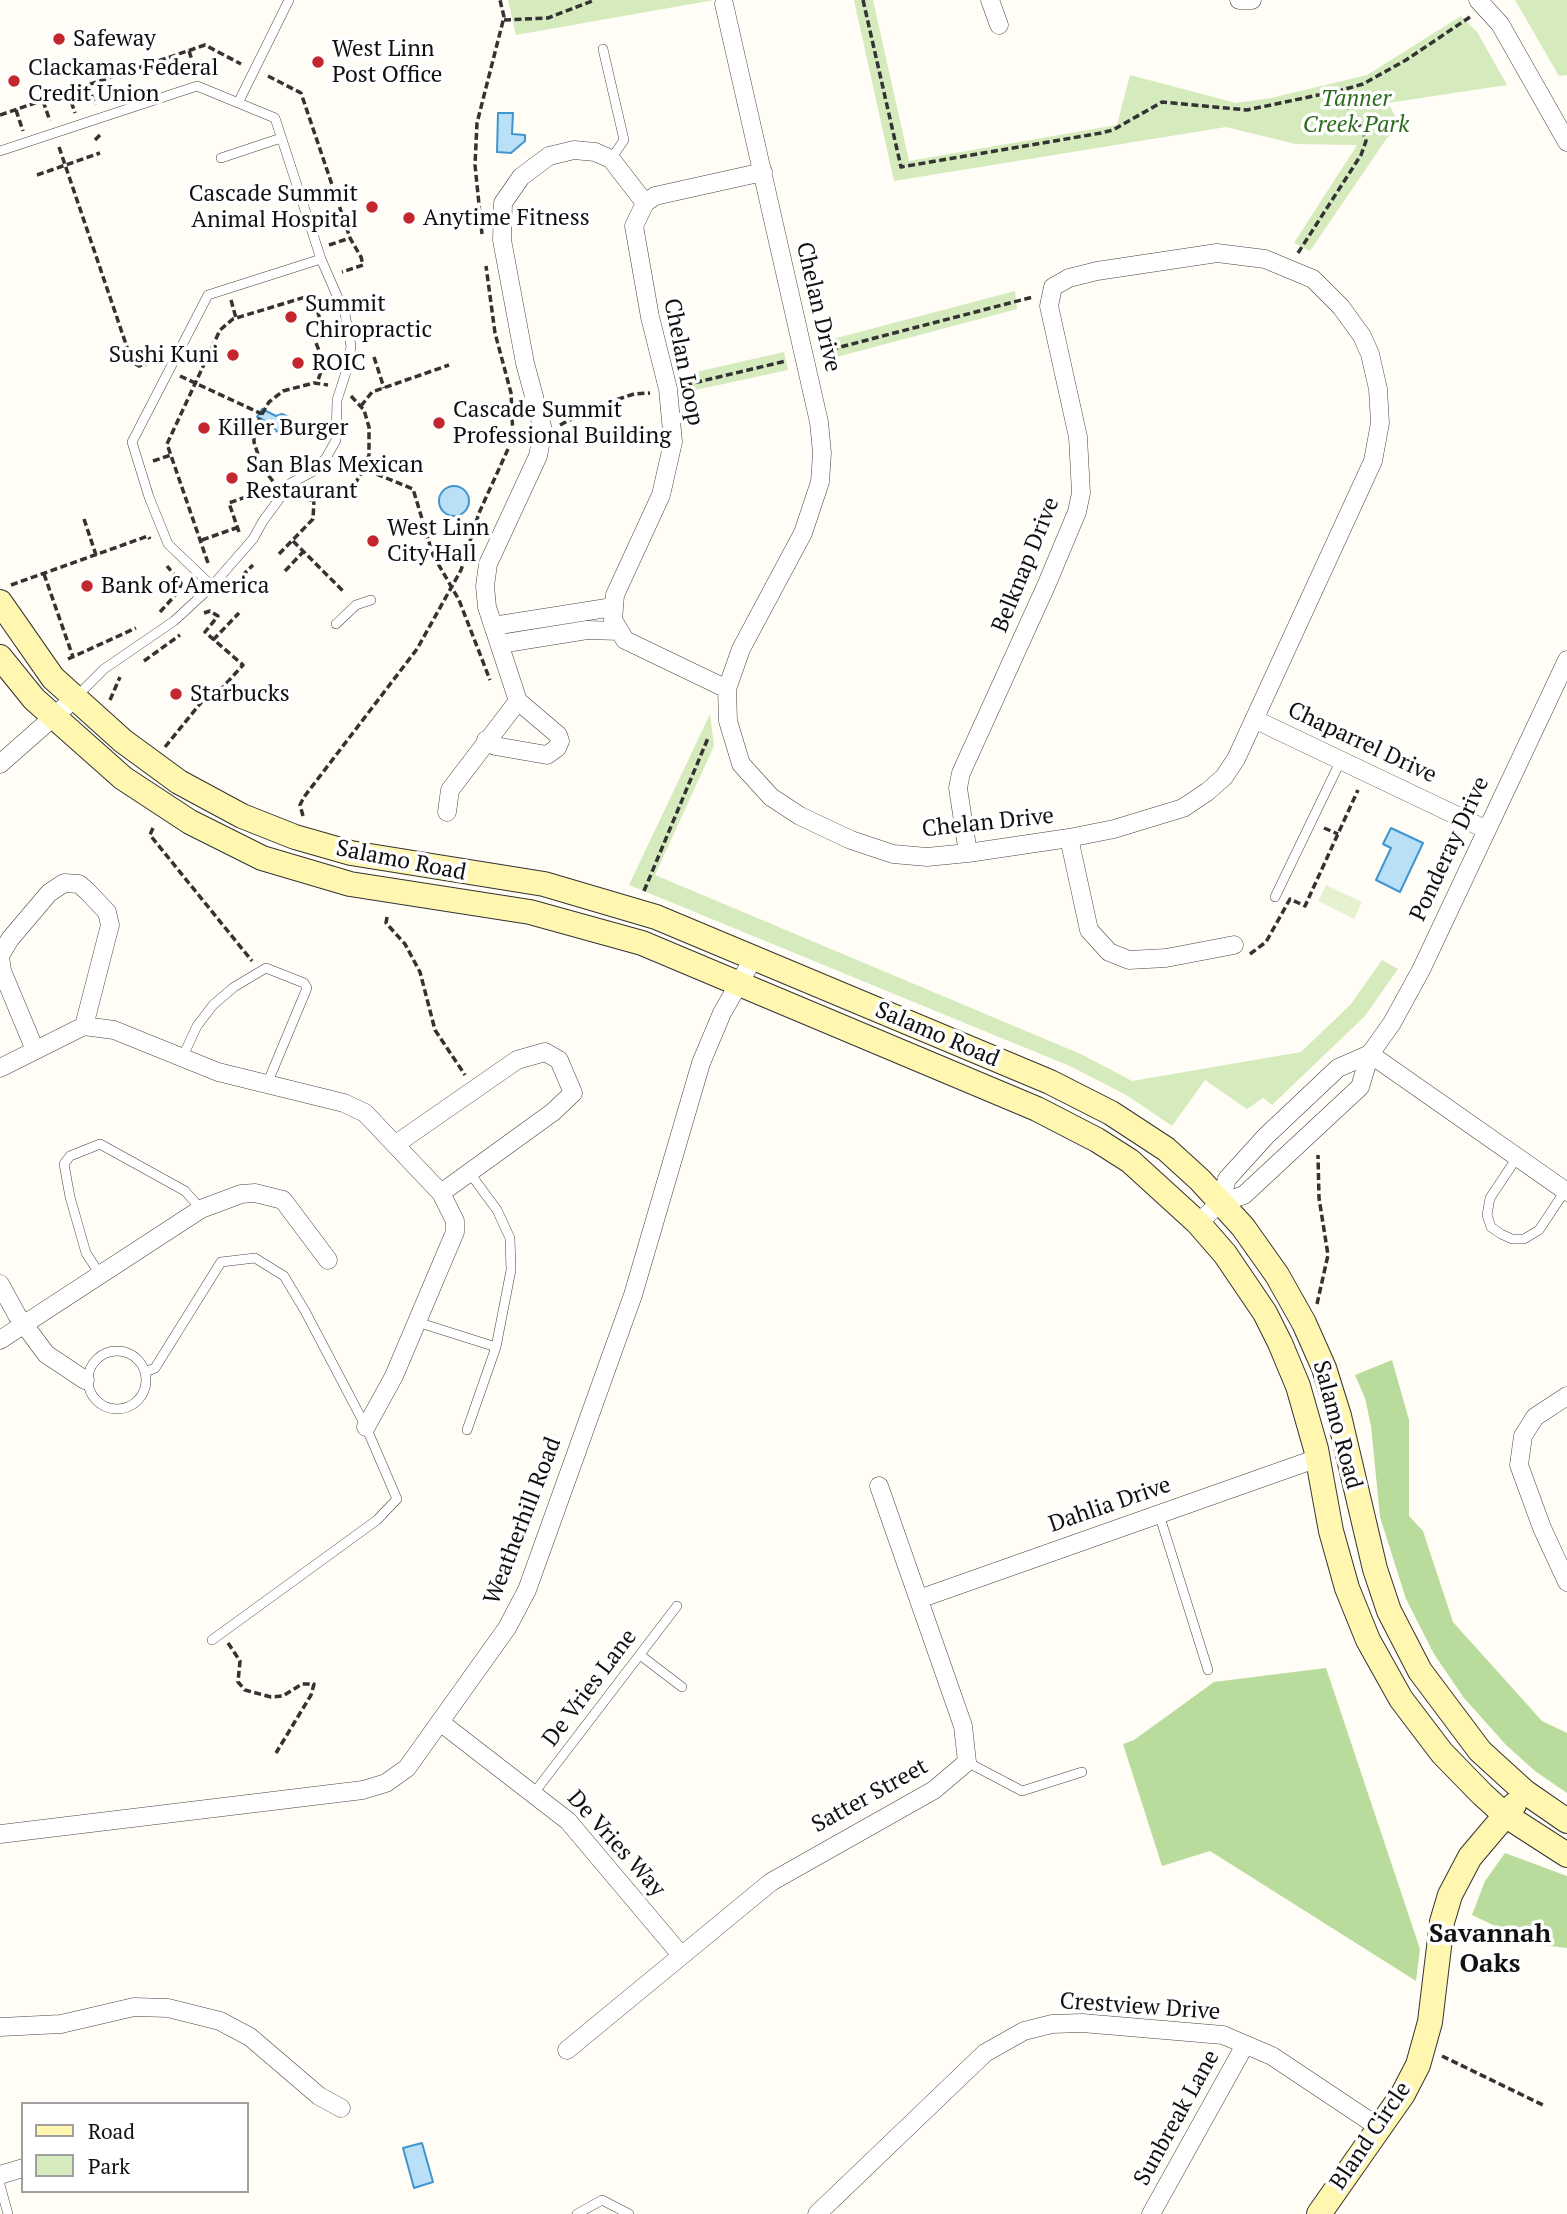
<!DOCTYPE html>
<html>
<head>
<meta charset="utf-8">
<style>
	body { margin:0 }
	#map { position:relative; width:1567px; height:2214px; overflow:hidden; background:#fffdf5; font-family:"PT Serif",serif }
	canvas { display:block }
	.legend { position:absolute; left:21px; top:2102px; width:228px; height:91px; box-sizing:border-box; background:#fff; border:2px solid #a0a0a0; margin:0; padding:9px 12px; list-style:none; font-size:21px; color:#111 }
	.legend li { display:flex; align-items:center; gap:14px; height:35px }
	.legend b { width:35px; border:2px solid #a0a0a0 }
</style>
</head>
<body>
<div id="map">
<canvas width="1567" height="2214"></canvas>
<ul class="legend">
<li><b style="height:9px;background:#fff6b0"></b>Road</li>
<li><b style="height:19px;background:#d5ebbd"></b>Park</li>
</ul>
</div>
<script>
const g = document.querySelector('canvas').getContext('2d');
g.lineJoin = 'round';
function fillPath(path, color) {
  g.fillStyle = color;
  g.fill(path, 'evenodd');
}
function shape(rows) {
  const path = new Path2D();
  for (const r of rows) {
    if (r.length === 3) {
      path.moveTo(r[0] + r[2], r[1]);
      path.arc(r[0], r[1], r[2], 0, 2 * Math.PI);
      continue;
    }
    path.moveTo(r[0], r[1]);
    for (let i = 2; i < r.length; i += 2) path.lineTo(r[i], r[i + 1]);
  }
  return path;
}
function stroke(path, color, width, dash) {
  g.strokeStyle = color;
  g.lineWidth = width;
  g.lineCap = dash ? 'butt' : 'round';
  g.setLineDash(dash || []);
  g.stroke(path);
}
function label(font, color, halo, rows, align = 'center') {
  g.font = font + ' "PT Serif",serif';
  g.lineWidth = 7;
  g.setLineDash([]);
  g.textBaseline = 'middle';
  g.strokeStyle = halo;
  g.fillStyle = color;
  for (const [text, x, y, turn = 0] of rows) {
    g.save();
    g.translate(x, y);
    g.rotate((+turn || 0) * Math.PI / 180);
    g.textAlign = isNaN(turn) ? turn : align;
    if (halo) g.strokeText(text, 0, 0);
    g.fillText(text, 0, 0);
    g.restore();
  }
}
fillPath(shape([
	[508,0,714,0,516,35],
	[854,0,873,0,909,161,1117,125,1130,75,1236,103,1271,98,1367,75,1461,16,1477,32,1507,85,1388,103,1402,128,1387,138,1310,251,1294,243,1357,145,1295,144,1226,127,894,181],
	[1515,0,1567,0,1567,75,1559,76],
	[1015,291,1017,309,833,358,829,340],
	[784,352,788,370,691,391,687,374],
	[710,714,714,746,655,875,1083,1055,1132,1081,1301,1052,1351,1004,1382,960,1398,969,1365,1016,1272,1105,1263,1098,1247,1109,1205,1080,1172,1126,1128,1096,1072,1067,629,885]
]), '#d5ebbd');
fillPath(shape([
	[1392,1360,1409,1420,1409,1516,1423,1531,1453,1622,1542,1721,1567,1733,1567,1793,1535,1771,1506,1745,1464,1698,1434,1654,1406,1599,1380,1517,1371,1426,1365,1398,1355,1375],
	[1326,1668,1420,1949,1416,1981,1210,1851,1162,1866,1123,1744,1134,1740,1214,1682],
	[1505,1853,1567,1876,1567,1948,1533,1944,1472,1915,1485,1881]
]), '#b9dc9c');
fillPath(shape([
	[1326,885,1362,902,1354,919,1318,901]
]), '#e6f2cf');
const water = shape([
	[498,113,513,113,512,134,525,135,525,141,511,153,497,152,498,113],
	[262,409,276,416,282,414,289,417,292,424,289,431,278,433,271,424,257,417,262,409],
	[454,501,15],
	[1391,828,1423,843,1400,892,1376,880,1391,848,1383,844,1391,828],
	[422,2143,433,2182,414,2188,403,2148,422,2143]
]);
fillPath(water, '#b9e0f7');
stroke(water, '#3f96cf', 2);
const lane = shape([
	[603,49,624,140,611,159],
	[238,103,289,0],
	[0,151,197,86,275,118,321,259,345,314,351,346,348,366,337,400,336,440,326,458,312,472,291,483,263,521,253,539,212,586,174,621,104,669,76,697],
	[221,158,281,138],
	[212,586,168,544,149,497,132,442,208,295,321,259],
	[336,624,356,605,371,600],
	[1275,897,1341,760],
	[182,1058,197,1026,213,1005,234,987,266,968,304,983,307,988,267,1084],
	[1516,1159,1490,1198,1487,1215,1491,1227,1501,1234,1512,1239,1524,1239,1539,1230,1565,1191],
	[101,1276,86,1253,70,1197,64,1164,70,1156,100,1144,185,1191,201,1209],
	[417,1322,496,1347],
	[117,1380,29],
	[145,1372,155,1368,221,1262,255,1258,284,1276,305,1311,366,1427,397,1499,377,1520,212,1640],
	[467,1430,496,1347,511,1270,510,1238,497,1210,469,1172],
	[1159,1514,1208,1670],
	[640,1655,682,1687],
	[967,1762,1022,1791,1082,1772],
	[534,1793,677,1606],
	[0,2185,8,2214],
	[577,2214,602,2200,629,2214]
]);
const street = shape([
	[990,0,999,25],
	[1239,0,1252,0],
	[1478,0,1500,24,1567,142],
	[724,4,819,422,822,453,820,482,803,533,741,649,727,689,728,721,741,764,771,797,800,816,851,840,893,854,927,857,968,853,1069,838,1114,829,1183,808,1207,792,1224,777,1236,759,1373,461,1380,423,1378,389,1370,354,1362,336,1341,307,1313,279,1265,259,1217,253,1097,271,1069,278,1053,287,1049,306,1078,437,1081,493,1077,512,1046,586,961,773,958,788,968,853],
	[493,626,613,607],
	[500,644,587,630,619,631],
	[727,689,625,640,613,620,615,595,661,495,673,442,668,389,650,317,634,226,645,203,655,196,763,172],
	[1254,719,1487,830],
	[486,740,495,746,547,755,557,748,560,741,558,735,518,701],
	[0,764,76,697],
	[447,812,450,790,518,701,487,607,485,586,488,564,538,456,543,430,525,363,502,240,503,203,521,177,549,156,574,150,595,152,611,159,645,203],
	[1069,838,1089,930,1109,952,1129,960,1166,958,1234,945],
	[35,1050,2,971,0,956,10,939,49,893,64,883,79,884,87,891,107,912,110,925,84,1026],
	[1370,1054,1567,1192],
	[0,1068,84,1026,114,1030,218,1072,344,1103,365,1113,441,1193,455,1221,455,1232,394,1376,366,1427],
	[396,1144,517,1060,545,1052,559,1060,573,1093,553,1112,441,1193],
	[1220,1203,1227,1179,1266,1136,1338,1068,1370,1054],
	[1198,1223,1220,1203,1244,1195,1360,1087,1370,1054,1392,1023,1421,970,1567,660],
	[0,1284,17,1315,46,1354,85,1380],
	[0,1340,201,1209,241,1194,255,1193,283,1200,328,1260],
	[1567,1396,1535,1417,1523,1436,1519,1465,1542,1528,1567,1582],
	[919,1599,1318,1458],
	[440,1722,568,1821,681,1955],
	[0,1834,363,1790,386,1783,407,1768,507,1628,527,1590,633,1295,701,1063,722,1013,753,959],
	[0,2027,61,2024,134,2007,168,2008,220,2021,250,2037,319,2096,341,2108],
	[567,2050,771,1882,934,1790,967,1762,963,1726,879,1486],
	[0,2175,23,2168],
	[817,2214,985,2053,1024,2031,1052,2024,1082,2023,1223,2035,1272,2056,1380,2128],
	[1151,2214,1245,2045]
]);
const secondary = shape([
	[0,602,53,678,123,741,179,782,242,816,295,837,351,853,544,884,656,917,1050,1082,1111,1113,1166,1149,1200,1180,1243,1227,1277,1275,1304,1323,1324,1368,1339,1416,1375,1569,1389,1611,1420,1671,1480,1751,1525,1792,1567,1821],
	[0,657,34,699,123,778,190,822,262,858,350,884,530,912,642,943,1037,1109,1097,1140,1130,1161,1198,1223,1225,1254,1265,1313,1280,1343,1298,1386,1316,1449,1331,1531,1347,1588,1368,1640,1401,1699,1442,1753,1482,1794,1505,1815,1567,1855],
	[1319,2214,1403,2094,1418,2065,1430,2022,1442,1922,1450,1895,1470,1857,1514,1805]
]);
stroke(lane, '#444', 10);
stroke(street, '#444', 19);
stroke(secondary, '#333', 26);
stroke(shape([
	[863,0,901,167,1101,133,1113,130,1162,102,1247,110,1342,90,1363,84,1406,60,1470,17],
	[504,20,548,18,595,0],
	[189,51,196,72],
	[268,76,301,93,350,238,361,257,363,265,342,272],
	[88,85,95,105],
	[68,92,75,113],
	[43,101,50,121],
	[16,110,23,131],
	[0,115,205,45,241,64],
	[95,140,102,133],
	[59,147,132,362,139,366,152,362],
	[37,175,100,153],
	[482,234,475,165,477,123,504,17,500,0],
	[329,245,350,238],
	[1298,253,1361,155,1366,141,1362,129,1350,114,1343,91],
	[231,300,236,318],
	[821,352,1033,297],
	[374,357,384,388],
	[180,376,262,414,254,430,254,442,262,467,275,484],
	[685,385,786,361],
	[351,396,364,410,369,427,369,455,364,469],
	[361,406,372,392,449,365],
	[262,414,269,402,283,391,314,383,328,385],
	[560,425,594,407,634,394,650,393],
	[153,461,171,455],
	[295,498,311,500,343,493,356,482,364,469,413,489,433,555,469,549],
	[84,519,96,555],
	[239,532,229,503,268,489],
	[202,540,236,528],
	[293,541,345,593],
	[279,554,313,519,314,500],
	[433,555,459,600,490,680],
	[208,563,167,444,220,330,233,319,312,295,325,334,314,338,324,363,317,383],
	[285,571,304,551],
	[44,574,73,657],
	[242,576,253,565],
	[11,585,148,536,150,539],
	[160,612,179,591,181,583,167,566],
	[213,640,239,613],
	[68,659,136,628],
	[144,661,180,635],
	[110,700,120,677],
	[165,747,208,694,213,698,243,665,205,632,218,616,210,611,204,613],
	[303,816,300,805,304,797,417,649,461,570,479,513,513,438,511,393,495,333,486,266],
	[153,828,150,835,252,961],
	[1324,828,1338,834],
	[644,891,708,738],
	[387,917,386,923,405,944,420,972,435,1030,465,1075],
	[1250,954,1266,942,1290,899,1305,906,1358,790],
	[1317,1304,1328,1255,1319,1198,1318,1155],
	[228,1643,240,1661,238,1682,245,1690,271,1697,283,1696,302,1684,314,1684,311,1695,276,1753],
	[1442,2056,1545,2106]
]), '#333', 3.5, [7, 3.5]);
stroke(lane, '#fff', 9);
stroke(street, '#fff', 18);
stroke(secondary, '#fff6b0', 24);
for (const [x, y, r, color] of [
	[59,39,7,"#c4262e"],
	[318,62,7,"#c4262e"],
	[14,81,7,"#c4262e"],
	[372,207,7,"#c4262e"],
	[409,218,7,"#c4262e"],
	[291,317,7,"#c4262e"],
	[233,355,7,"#c4262e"],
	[298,363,7,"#c4262e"],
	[439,423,7,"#c4262e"],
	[204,428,7,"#c4262e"],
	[232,478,7,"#c4262e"],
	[373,541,7,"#c4262e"],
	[87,586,7,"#c4262e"],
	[176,694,7,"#c4262e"]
]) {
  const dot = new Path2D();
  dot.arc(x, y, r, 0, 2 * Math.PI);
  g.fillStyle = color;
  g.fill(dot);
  stroke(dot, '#fff', 2.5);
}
label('23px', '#111', '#fff', [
	["Safeway",73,39],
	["West Linn",332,49],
	["Post Office",332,75],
	["Clackamas Federal",28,68],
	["Credit Union",28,94],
	["Cascade Summit",358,194,"right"],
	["Animal Hospital",358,220,"right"],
	["Anytime Fitness",423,218],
	["Summit",305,304],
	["Chiropractic",305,330],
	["Sushi Kuni",219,355,"right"],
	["ROIC",312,363],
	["Cascade Summit",453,410],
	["Professional Building",453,436],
	["Killer Burger",218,428],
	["San Blas Mexican",246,465],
	["Restaurant",246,491],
	["West Linn",387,528],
	["City Hall",387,554],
	["Bank of America",101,586],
	["Starbucks",190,694]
], 'left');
label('italic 23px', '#2f6b1f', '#fff', [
	["Tanner",1356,99],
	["Creek Park",1356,125]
]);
label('23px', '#111', '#fff', [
	["Chelan Drive",818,307,77],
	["Chelan Loop",683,362,79],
	["Belknap Drive",1026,565,-68],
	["Chaparrel Drive",1362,743,25],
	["Chelan Drive",988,823,-6],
	["Ponderay Drive",1450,849,-65],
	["Salamo Road",401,861,11],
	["Salamo Road",937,1035,23],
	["Salamo Road",1337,1425,75],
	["Dahlia Drive",1110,1505,-19],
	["Weatherhill Road",523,1521,-69],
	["De Vries Lane",590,1688,-53],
	["Satter Street",870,1796,-29],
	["De Vries Way",616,1844,48],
	["Crestview Drive",1140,2007,4],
	["Sunbreak Lane",1177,2118,-61],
	["Bland Circle",1371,2136,-56]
]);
label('bold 26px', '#111', '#fff', [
	["Savannah",1490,1935],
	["Oaks",1490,1965]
]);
</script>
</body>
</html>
